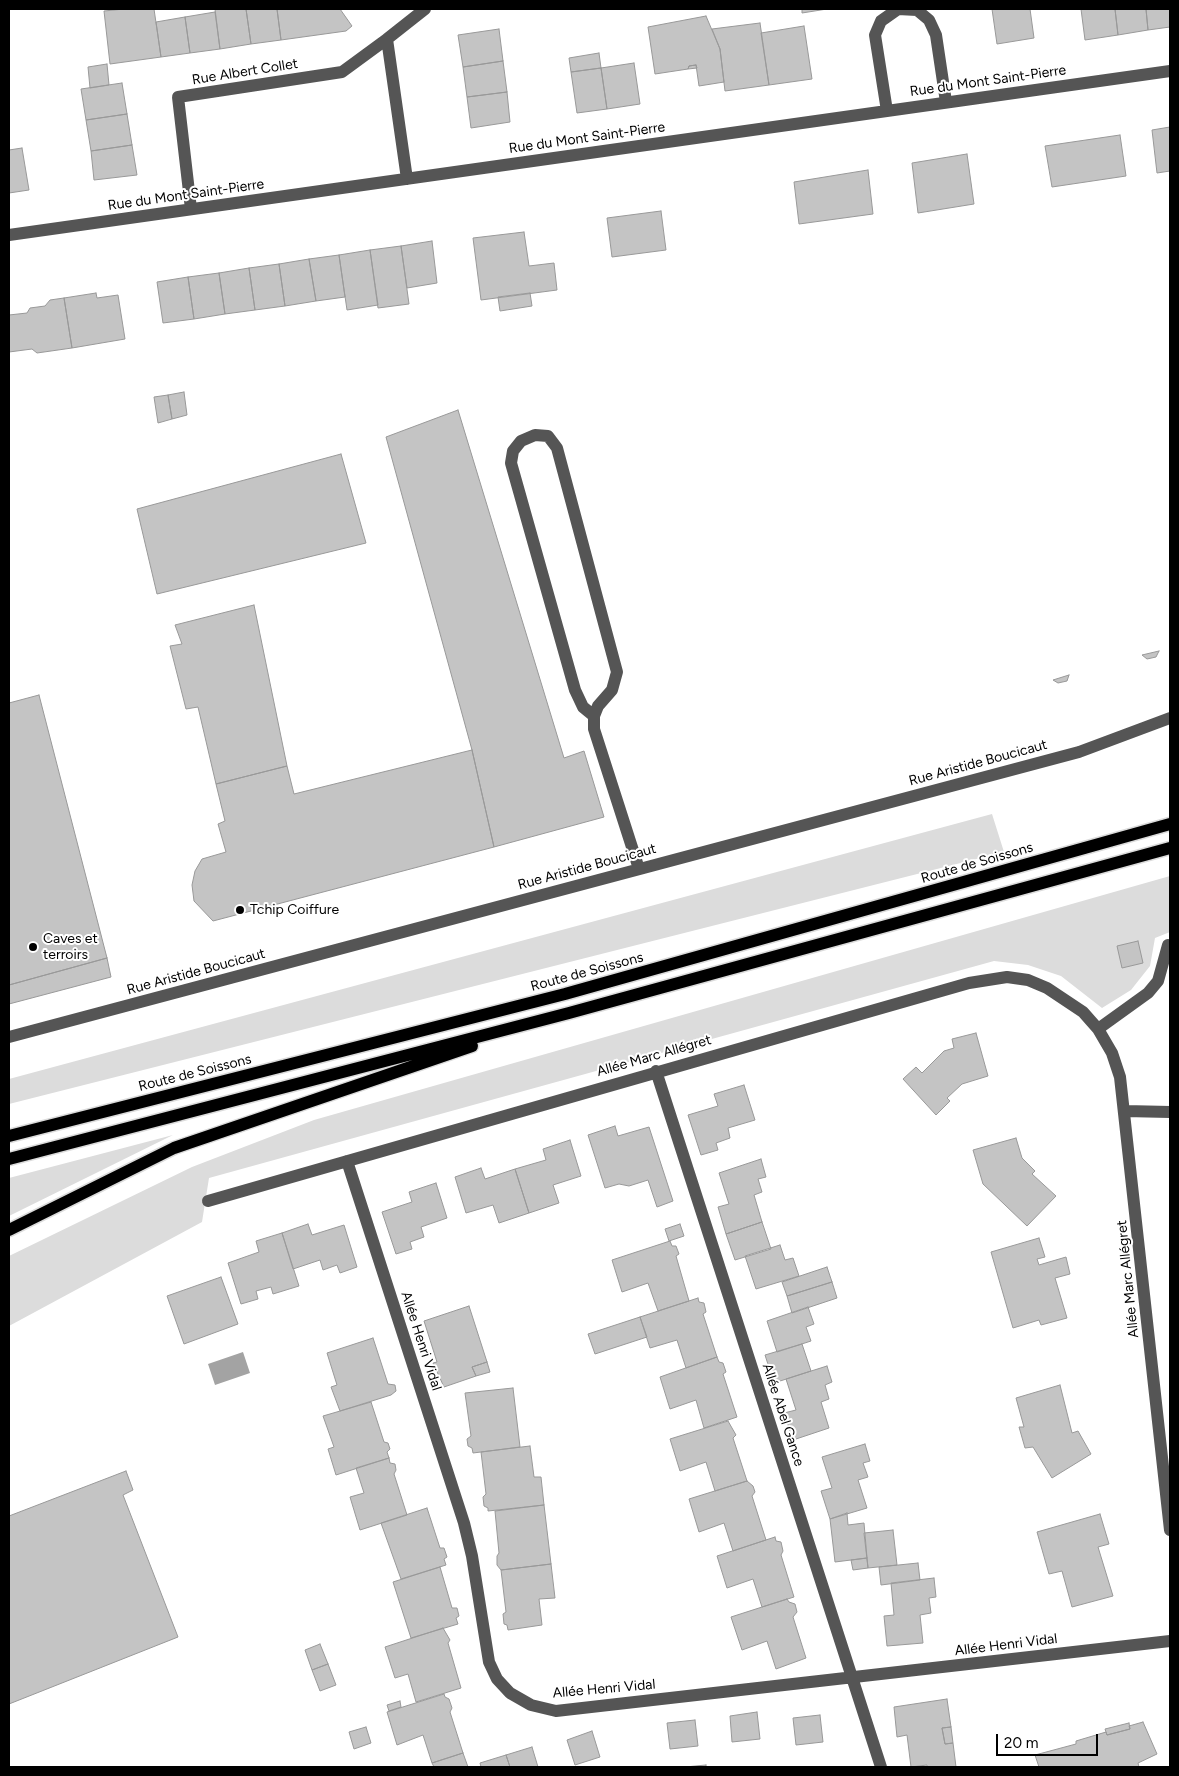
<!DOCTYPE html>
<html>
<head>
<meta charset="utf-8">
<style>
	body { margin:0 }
	#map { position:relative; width:1179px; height:1776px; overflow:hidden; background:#fff; font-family:Figtree,sans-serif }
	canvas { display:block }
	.frame { position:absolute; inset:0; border:10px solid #000; pointer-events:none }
	.scale { position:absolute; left:996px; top:1734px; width:102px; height:22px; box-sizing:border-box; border:2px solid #000; border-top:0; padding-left:6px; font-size:15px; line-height:18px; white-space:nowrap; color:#000; -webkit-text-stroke:4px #fff; paint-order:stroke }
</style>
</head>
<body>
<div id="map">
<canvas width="1179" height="1776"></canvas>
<div class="frame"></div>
<div class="scale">20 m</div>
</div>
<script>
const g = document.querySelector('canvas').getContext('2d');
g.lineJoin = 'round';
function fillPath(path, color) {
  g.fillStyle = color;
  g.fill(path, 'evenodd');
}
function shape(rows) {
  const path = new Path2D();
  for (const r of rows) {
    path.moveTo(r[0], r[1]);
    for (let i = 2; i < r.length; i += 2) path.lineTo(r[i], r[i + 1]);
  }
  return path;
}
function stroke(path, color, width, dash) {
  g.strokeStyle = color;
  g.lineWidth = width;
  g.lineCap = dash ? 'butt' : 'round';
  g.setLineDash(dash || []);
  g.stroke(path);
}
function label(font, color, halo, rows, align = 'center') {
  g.font = font + ' Figtree,sans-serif';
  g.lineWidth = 4;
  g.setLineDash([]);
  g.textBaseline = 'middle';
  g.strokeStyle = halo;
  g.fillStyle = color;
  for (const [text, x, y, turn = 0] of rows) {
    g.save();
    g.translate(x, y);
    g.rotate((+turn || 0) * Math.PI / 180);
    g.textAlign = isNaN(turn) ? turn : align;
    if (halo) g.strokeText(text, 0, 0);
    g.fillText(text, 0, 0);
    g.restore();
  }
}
fillPath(shape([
	[992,814,1004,852,9,1104,9,1079],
	[1170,876,1170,932,1155,938,1150,966,1131,990,1102,1008,1061,976,1028,965,994,961,209,1178,202,1222,9,1326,9,1256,192,1167,314,1120],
	[173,1135,9,1216,9,1178]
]), '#dcdcdc');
fillPath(shape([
	[243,1352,250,1373,215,1385,208,1364]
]), '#a3a3a3');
const building = shape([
	[124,9,154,9,161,57,110,64,104,11,124,9],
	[215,9,246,9,251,44,220,49,215,9],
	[246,9,277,9,281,40,251,44,246,9],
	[277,9,340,9,352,26,346,31,281,40,277,9],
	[802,9,827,9,802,13,802,9],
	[992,9,1030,9,1034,38,997,44,992,9],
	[1081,9,1115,9,1118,35,1085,40,1081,9],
	[1115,9,1146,9,1148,30,1118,35,1115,9],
	[1146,9,1170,9,1170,27,1148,30,1146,9],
	[215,12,220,49,190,53,185,17,215,12],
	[706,16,720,49,724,82,699,86,696,65,689,66,688,69,655,74,648,27,706,16],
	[185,17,190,53,161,57,156,22,185,17],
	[760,23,769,85,725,91,720,49,712,29,760,23],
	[804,26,812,79,769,85,761,33,804,26],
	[499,29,503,61,463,67,458,35,499,29],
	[599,53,601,68,571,72,569,58,599,53],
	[503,61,507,92,467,97,463,67,503,61],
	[634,63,640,104,607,109,601,68,634,63],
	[107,64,109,85,90,88,88,67,107,64],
	[696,65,697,68,688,69,689,66,696,65],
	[601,68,607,109,577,113,571,72,601,68],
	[122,83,127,114,86,120,81,89,122,83],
	[507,92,510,122,471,128,467,97,507,92],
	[127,114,132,145,91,151,86,120,127,114],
	[1170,127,1170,171,1157,173,1152,130,1170,127],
	[1120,135,1126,176,1052,187,1045,146,1120,135],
	[132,145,137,175,94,180,91,151,132,145],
	[22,148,29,190,9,193,9,150,22,148],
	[967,154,974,204,918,213,912,163,967,154],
	[868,170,873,214,799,224,794,182,868,170],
	[661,211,666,250,612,257,607,218,661,211],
	[524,232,529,266,554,263,557,290,481,300,473,238,524,232],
	[432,241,437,283,407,288,401,246,432,241],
	[401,246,409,304,378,308,370,250,401,246],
	[370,250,378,305,347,310,339,255,370,250],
	[339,255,345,297,316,301,309,259,339,255],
	[309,259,316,301,285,306,279,264,309,259],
	[279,264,285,306,255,310,249,268,279,264],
	[249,268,255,310,225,314,219,273,249,268],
	[219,273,225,314,194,319,188,277,219,273],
	[188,277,194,319,163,323,157,282,188,277],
	[96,293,97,298,118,295,125,339,72,348,64,298,96,293],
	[530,293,532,306,500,311,498,297,530,293],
	[64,298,72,348,37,353,32,349,9,352,9,315,27,313,30,308,45,306,50,300,64,298],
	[184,392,187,415,172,419,168,395,184,392],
	[168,395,172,419,158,423,154,397,168,395],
	[458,410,564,758,584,751,604,817,494,847,472,750,386,437,458,410],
	[341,454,366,543,157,594,137,509,341,454],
	[254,605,287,766,216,784,198,707,186,709,170,646,182,644,175,625,254,605],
	[1159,651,1156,657,1147,659,1142,655,1159,651],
	[1069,675,1067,681,1058,683,1053,680,1069,675],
	[39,695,107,958,9,985,9,703,39,695],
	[472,750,494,847,213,921,194,901,192,885,195,871,202,859,226,852,218,824,225,821,216,784,287,766,294,794,472,750],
	[1138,941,1143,963,1122,968,1117,946,1138,941],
	[107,958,111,977,9,1004,9,982,9,985,107,958],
	[976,1033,988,1076,962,1084,947,1098,950,1101,936,1115,903,1079,916,1067,922,1073,944,1051,954,1048,952,1039,976,1033],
	[744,1085,755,1120,728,1128,730,1138,716,1143,718,1150,701,1155,688,1115,718,1106,714,1094,744,1085],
	[615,1126,618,1136,649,1127,673,1201,657,1207,648,1180,629,1186,619,1184,605,1188,588,1135,615,1126],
	[1016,1138,1022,1158,1035,1171,1032,1174,1056,1196,1027,1226,983,1184,973,1150,1016,1138],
	[570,1140,581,1176,553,1185,559,1203,529,1213,515,1169,546,1160,543,1149,570,1140],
	[761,1159,766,1177,758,1179,762,1192,754,1195,762,1222,726,1234,718,1207,729,1204,719,1173,761,1159],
	[481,1168,485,1179,515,1169,529,1213,499,1223,493,1205,466,1213,455,1177,481,1168],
	[436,1183,447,1218,421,1227,424,1237,410,1242,412,1249,396,1254,382,1212,412,1202,409,1192,436,1183],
	[762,1222,771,1249,735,1260,726,1234,762,1222],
	[308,1224,312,1235,344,1225,357,1267,340,1273,337,1265,323,1270,320,1260,293,1269,282,1233,308,1224],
	[680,1224,684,1236,669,1241,665,1229,680,1224],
	[282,1233,299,1286,273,1294,271,1287,256,1291,258,1299,241,1304,228,1263,259,1252,256,1241,282,1233],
	[1039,1238,1045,1257,1037,1259,1039,1265,1066,1257,1070,1274,1055,1278,1067,1318,1041,1325,1039,1320,1013,1328,991,1252,1039,1238],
	[670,1241,672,1246,676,1246,679,1254,676,1256,689,1301,658,1311,648,1283,622,1292,612,1260,670,1241],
	[780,1245,785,1260,793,1258,799,1276,756,1289,745,1256,780,1245],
	[827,1267,832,1282,787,1296,782,1282,827,1267],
	[221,1277,238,1324,184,1344,167,1296,221,1277],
	[832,1282,837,1298,792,1313,787,1296,832,1282],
	[698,1298,699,1302,704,1303,706,1312,703,1314,717,1357,686,1368,677,1340,650,1348,640,1317,698,1298],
	[469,1306,487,1362,472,1367,476,1376,444,1387,433,1363,437,1362,424,1321,469,1306],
	[808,1307,814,1324,806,1327,811,1341,777,1352,767,1321,808,1307],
	[640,1317,647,1337,595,1354,588,1334,640,1317],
	[373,1338,388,1384,395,1385,396,1391,391,1395,340,1411,331,1387,337,1385,327,1353,373,1338],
	[802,1344,811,1371,774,1383,765,1355,802,1344],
	[717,1357,719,1362,723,1363,726,1372,723,1374,737,1417,704,1428,696,1400,670,1409,660,1377,717,1357],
	[487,1362,490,1372,476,1376,472,1367,487,1362],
	[827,1366,832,1382,825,1385,829,1399,821,1402,829,1428,793,1440,784,1413,796,1410,786,1379,827,1366],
	[1060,1385,1072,1433,1078,1431,1091,1454,1052,1478,1033,1447,1025,1448,1019,1427,1024,1427,1016,1398,1060,1385],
	[513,1388,520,1447,473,1453,472,1448,468,1446,467,1439,471,1436,465,1393,513,1388],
	[371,1402,384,1442,388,1443,390,1449,387,1452,389,1458,336,1475,328,1449,334,1447,323,1416,371,1402],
	[728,1421,736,1435,733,1438,747,1481,715,1491,706,1462,680,1471,670,1439,728,1421],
	[865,1444,870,1461,863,1463,868,1477,858,1480,867,1508,830,1519,821,1491,832,1488,822,1457,865,1444],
	[530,1446,534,1477,541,1477,544,1505,488,1511,488,1508,484,1506,483,1497,486,1494,481,1452,530,1446],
	[389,1458,390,1463,395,1464,396,1470,394,1474,407,1515,360,1530,350,1497,364,1493,356,1468,389,1458],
	[126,1471,133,1490,123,1495,178,1637,9,1704,9,1516,126,1471],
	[747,1481,753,1486,755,1492,752,1496,766,1540,733,1551,724,1523,699,1532,689,1499,747,1481],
	[544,1505,551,1564,501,1570,497,1565,497,1556,499,1553,495,1511,544,1505],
	[427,1508,440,1548,444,1548,447,1557,444,1559,446,1565,401,1579,381,1523,427,1508],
	[847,1513,848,1525,864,1523,867,1558,835,1562,830,1519,847,1513],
	[1100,1514,1109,1544,1098,1547,1113,1596,1072,1607,1062,1571,1049,1574,1037,1532,1100,1514],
	[893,1530,897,1565,868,1568,864,1533,893,1530],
	[775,1537,776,1541,781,1542,783,1551,781,1555,794,1597,762,1607,753,1579,727,1588,717,1556,775,1537],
	[867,1558,868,1568,853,1570,851,1560,867,1558],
	[918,1563,920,1580,881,1585,879,1567,918,1563],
	[551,1564,555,1598,539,1599,542,1625,508,1630,507,1625,504,1624,503,1614,506,1612,501,1570,551,1564],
	[440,1567,452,1608,457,1608,459,1616,456,1618,458,1624,411,1638,393,1582,440,1567],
	[934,1578,936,1597,929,1598,931,1613,920,1615,923,1643,887,1646,884,1616,894,1615,891,1583,934,1578],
	[787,1599,789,1602,795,1604,797,1612,793,1617,806,1658,776,1669,767,1641,742,1650,731,1617,787,1599],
	[443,1628,450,1640,448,1643,461,1688,416,1702,408,1674,395,1678,385,1647,443,1628],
	[320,1644,328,1664,312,1670,305,1650,320,1644],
	[328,1664,336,1685,320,1691,312,1670,328,1664],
	[444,1694,445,1697,449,1699,452,1708,450,1712,463,1753,432,1763,423,1735,397,1745,387,1712,444,1694],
	[947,1699,951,1727,942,1728,945,1744,953,1743,956,1767,927,1767,927,1765,911,1767,907,1735,897,1737,894,1707,947,1699],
	[400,1701,401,1707,389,1711,387,1705,400,1701],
	[757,1712,760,1739,732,1742,730,1716,757,1712],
	[820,1715,823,1742,796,1745,793,1718,820,1715],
	[695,1720,698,1746,670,1749,667,1723,695,1720],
	[1143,1722,1157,1754,1138,1763,1139,1767,1039,1767,1035,1755,1076,1744,1076,1741,1106,1732,1107,1735,1130,1729,1129,1726,1143,1722],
	[1129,1723,1130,1729,1107,1735,1105,1729,1129,1723],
	[366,1727,371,1743,354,1749,349,1732,366,1727],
	[951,1727,953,1743,945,1744,942,1728,951,1727],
	[592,1731,600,1757,575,1765,567,1740,592,1731],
	[532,1747,538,1767,510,1767,506,1755,532,1747],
	[463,1753,468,1767,434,1767,432,1763,463,1753],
	[506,1755,510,1767,481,1767,480,1763,506,1755],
	[706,1765,706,1767,685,1767,706,1765]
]);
fillPath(building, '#c4c4c4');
stroke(building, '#999', 1);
const major = shape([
	[9,1136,565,994,1170,824],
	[9,1159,569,1013,1170,848],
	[9,1230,174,1148,472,1046]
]);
stroke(major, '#dbdbdb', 15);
stroke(shape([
	[887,111,875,35,881,21,898,9,917,10,929,20,936,35,946,102],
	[407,179,387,39,425,9],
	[191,209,178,97,342,72,387,39],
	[9,235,1170,71],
	[594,716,583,707,575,690,511,463,513,451,521,441,535,435,548,436,557,448,617,672,612,690,598,706,594,716,594,729,639,869],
	[1098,1029,1148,993,1158,981,1168,945],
	[9,1037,1079,752,1170,718],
	[656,1071,881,1767],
	[1125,1111,1170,1112],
	[347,1161,464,1523,472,1556,489,1662,497,1679,510,1693,531,1705,556,1711,1170,1641],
	[208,1201,969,983,1007,977,1028,980,1047,988,1083,1012,1098,1029,1112,1053,1120,1077,1170,1530]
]), '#555', 12);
stroke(major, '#000', 12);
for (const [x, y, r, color] of [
	[240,910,5,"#000"],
	[33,947,5,"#000"]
]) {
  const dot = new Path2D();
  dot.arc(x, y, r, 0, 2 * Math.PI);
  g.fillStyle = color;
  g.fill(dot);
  stroke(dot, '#fff', 2);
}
label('14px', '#000', '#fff', [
	["Rue Albert Collet",245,72,-9],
	["Rue du Mont Saint-Pierre",988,81,-8],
	["Rue du Mont Saint-Pierre",587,138,-8],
	["Rue du Mont Saint-Pierre",186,195,-8],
	["Rue Aristide Boucicaut",978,763,-15],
	["Route de Soissons",977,863,-16],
	["Rue Aristide Boucicaut",587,867,-15],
	["Rue Aristide Boucicaut",196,972,-15],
	["Route de Soissons",587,972,-15],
	["Allée Marc Allégret",654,1056,-16],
	["Route de Soissons",195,1073,-14],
	["Allée Marc Allégret",1128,1279,-96],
	["Allée Henri Vidal",421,1341,72],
	["Allée Abel Gance",783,1415,72],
	["Allée Henri Vidal",1006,1645,-7],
	["Allée Henri Vidal",604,1689,-5]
]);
label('14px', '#000', '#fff', [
	["Tchip Coiffure",250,910],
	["Caves et",43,939],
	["terroirs",43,955]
], 'left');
</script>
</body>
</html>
